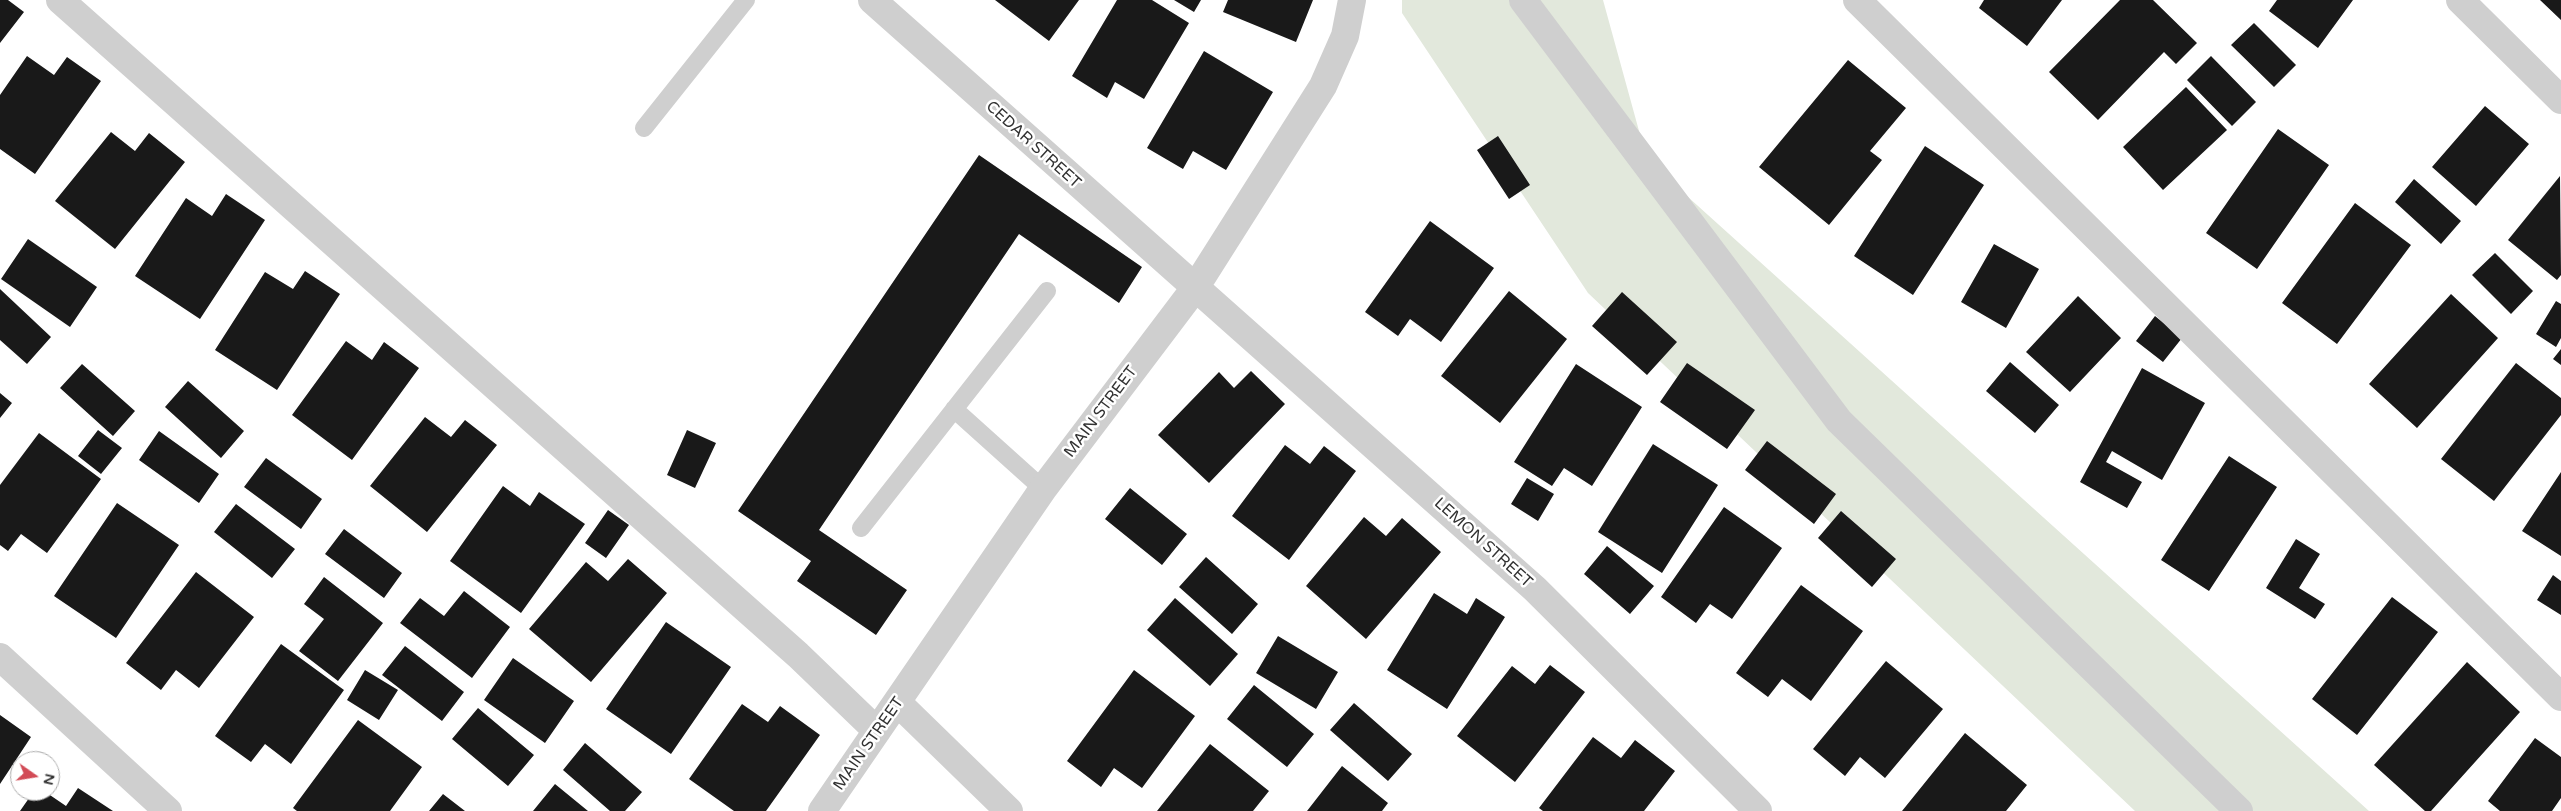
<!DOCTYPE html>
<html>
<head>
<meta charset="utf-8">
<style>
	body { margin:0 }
	#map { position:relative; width:2561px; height:811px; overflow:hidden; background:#fff; font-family:"Varela Round",sans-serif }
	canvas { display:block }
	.north { position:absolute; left:10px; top:751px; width:50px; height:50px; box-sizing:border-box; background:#fff; border:1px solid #adadad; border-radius:50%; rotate:103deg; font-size:14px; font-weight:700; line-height:20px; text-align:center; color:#323232 }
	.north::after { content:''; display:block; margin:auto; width:18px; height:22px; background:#d24b56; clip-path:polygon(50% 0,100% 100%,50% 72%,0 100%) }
</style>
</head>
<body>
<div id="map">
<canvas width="2561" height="811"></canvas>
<div class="north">N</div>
</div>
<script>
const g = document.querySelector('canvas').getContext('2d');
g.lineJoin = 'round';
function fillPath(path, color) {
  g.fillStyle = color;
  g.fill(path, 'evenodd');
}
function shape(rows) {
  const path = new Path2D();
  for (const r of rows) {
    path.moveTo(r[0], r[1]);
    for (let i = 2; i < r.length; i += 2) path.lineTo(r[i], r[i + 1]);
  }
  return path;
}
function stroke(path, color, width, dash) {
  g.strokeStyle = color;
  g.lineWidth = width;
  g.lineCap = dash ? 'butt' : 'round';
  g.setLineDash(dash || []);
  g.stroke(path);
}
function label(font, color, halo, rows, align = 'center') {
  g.font = font + ' "Varela Round",sans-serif';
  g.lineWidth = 5;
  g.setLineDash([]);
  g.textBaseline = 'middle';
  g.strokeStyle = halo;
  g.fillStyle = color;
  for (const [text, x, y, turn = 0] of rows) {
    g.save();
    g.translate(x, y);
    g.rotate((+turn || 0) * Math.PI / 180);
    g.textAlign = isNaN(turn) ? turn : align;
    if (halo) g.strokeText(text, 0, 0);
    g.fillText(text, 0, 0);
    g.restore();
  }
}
fillPath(shape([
	[1402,0,1603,0,1647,160,2369,811,2135,811,1588,293,1402,13]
]), '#e2e8dc');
fillPath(shape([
	[0,0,8,0,24,12,0,43],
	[995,0,1079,0,1049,41],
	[1117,0,1152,0,1189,23,1144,99,1115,82,1107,98,1072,76],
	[1174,0,1201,0,1194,12],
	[1228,0,1313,0,1296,42,1223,12],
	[1984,0,2062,0,2027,46,1979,8],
	[2120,0,2153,0,2197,43,2176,64,2164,52,2098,120,2049,72],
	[2277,0,2353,0,2318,48,2269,11],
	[2540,0,2561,0,2561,20],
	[2254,23,2296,65,2274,87,2231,45],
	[1204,51,1273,92,1226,170,1193,151,1183,169,1147,148],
	[27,56,54,75,67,57,101,81,35,174,0,149,0,95],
	[2211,56,2256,102,2232,126,2187,80],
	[1848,60,1906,108,1870,151,1882,160,1829,225,1759,167],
	[2186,87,2227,130,2163,190,2123,147],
	[2485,106,2529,144,2476,206,2432,167],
	[2278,129,2329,165,2257,269,2206,233],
	[111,132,135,151,149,133,185,162,115,249,55,201],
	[1498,136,1530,185,1509,199,1477,150],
	[1925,146,1984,185,1913,295,1854,256],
	[979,155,1142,267,1119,303,1019,234,819,530,907,590,876,635,797,581,811,561,738,511],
	[2560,176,2561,275,2557,280,2508,240],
	[2414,179,2461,221,2441,244,2395,202],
	[226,194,265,220,200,319,135,276,186,198,212,216],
	[2355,203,2411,245,2337,344,2282,303],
	[1430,221,1494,268,1441,342,1410,319,1398,336,1365,312],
	[28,239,97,287,70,327,1,279],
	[1994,244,2039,269,2006,328,1961,302],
	[2495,253,2533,291,2511,314,2472,275],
	[305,271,340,294,277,390,215,350,265,272,293,289],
	[0,289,51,337,27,364,0,340],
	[1509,291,1567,339,1500,423,1441,376],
	[1622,292,1677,342,1647,375,1592,326],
	[2451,294,2498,338,2417,428,2369,384],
	[2078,296,2121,338,2070,392,2026,352],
	[2556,301,2561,304,2561,338,2556,347,2536,334],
	[2155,316,2182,338,2163,362,2136,341],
	[346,341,372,360,384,342,419,368,352,460,292,415],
	[2561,349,2561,365,2553,359],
	[2010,362,2059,405,2035,433,1986,391],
	[1687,363,1755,410,1727,449,1660,402],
	[2516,363,2561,398,2561,415,2494,501,2441,459],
	[82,364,135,411,113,436,60,388],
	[1576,364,1642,407,1592,486,1564,468,1552,486,1514,462],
	[2142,368,2205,403,2162,480,2112,451,2106,462,2142,482,2127,508,2080,482],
	[1251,371,1285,404,1209,483,1158,435,1219,372,1234,388],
	[188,381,244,431,221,458,165,407],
	[0,393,12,403,0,418],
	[425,417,451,437,465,420,497,445,427,532,370,486],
	[98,430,122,448,101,474,78,456],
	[687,430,716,443,695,488,667,475],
	[159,431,219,474,199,503,139,460],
	[39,433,101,479,47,553,21,534,8,551,0,545,0,485],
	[1767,441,1836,494,1814,524,1745,470],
	[1653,444,1718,485,1662,573,1598,532],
	[1285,445,1310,464,1324,446,1356,471,1289,560,1232,516],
	[2229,456,2277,487,2209,591,2161,560],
	[266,458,322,499,301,529,244,487],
	[2561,472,2561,556,2522,531],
	[1527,478,1554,494,1538,521,1511,504],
	[503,486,530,506,539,492,585,524,521,613,450,561],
	[1130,488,1187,534,1162,565,1105,519],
	[117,503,179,545,116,638,54,596],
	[236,504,295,549,272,578,214,532],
	[1724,507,1782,548,1732,619,1710,604,1696,623,1661,597],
	[608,510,629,525,606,558,585,543],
	[1841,511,1896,559,1872,587,1818,538],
	[1364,517,1386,536,1402,518,1441,552,1366,639,1306,586],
	[344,529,402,573,384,598,325,554],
	[2296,539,2320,554,2299,588,2325,604,2315,619,2266,588],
	[1607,546,1654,586,1630,614,1584,574],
	[1206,557,1258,604,1232,634,1179,587],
	[628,559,667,593,591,682,529,629,586,562,608,581],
	[196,572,254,617,199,688,176,670,161,690,126,663],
	[2553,575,2561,581,2561,615,2537,600],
	[324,577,383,623,338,681,299,651,324,619,304,604],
	[1801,585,1863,631,1811,701,1782,679,1768,697,1736,673],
	[464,591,510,627,472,678,400,623,420,598,444,616],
	[1434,593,1467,614,1476,598,1505,617,1447,709,1387,670],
	[2392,597,2438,632,2357,735,2312,699],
	[1175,598,1238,654,1210,686,1147,630],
	[666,622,731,667,671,754,606,709],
	[1278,636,1338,672,1316,709,1256,673],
	[281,644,344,690,291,764,265,744,251,762,215,736],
	[405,646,464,692,442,721,382,675],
	[513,658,574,701,545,743,484,700],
	[1886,661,1943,709,1885,778,1860,757,1845,776,1813,749],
	[2467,662,2520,712,2431,811,2425,811,2374,765],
	[1550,665,1585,692,1515,782,1457,736,1512,666,1535,684],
	[365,670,398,690,379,720,347,700],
	[1134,670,1195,716,1142,788,1114,768,1101,787,1067,761],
	[1254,685,1314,734,1287,767,1227,719],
	[1354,703,1412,754,1388,781,1330,730],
	[742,704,768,722,780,706,820,735,766,811,734,811,689,779],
	[478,708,534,755,508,786,452,739],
	[0,715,31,737,0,784],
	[358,720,422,767,390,811,297,811,293,808],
	[1965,733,2027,785,2006,811,1902,811],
	[1593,737,1621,758,1635,740,1675,771,1644,811,1543,811,1539,808],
	[2535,738,2561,757,2561,798,2552,811,2500,811,2488,801],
	[585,743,642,792,625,811,610,811,563,770],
	[1210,744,1269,791,1253,811,1157,811],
	[1342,766,1388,803,1382,811,1307,811],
	[555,784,588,811,533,811],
	[78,788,113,811,20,811,34,791,44,791,66,806],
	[443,794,465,811,429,811]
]), '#191919');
stroke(shape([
	[644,128,746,0],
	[954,409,1043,489],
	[861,528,1047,291]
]), '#cfcfcf', 18);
stroke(shape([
	[60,0,798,655,877,731],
	[872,0,1535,589,1758,811],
	[1523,0,1839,421,2239,811],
	[1857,0,2561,697],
	[2460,0,2561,100],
	[0,657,168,811],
	[898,703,1009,811],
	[822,811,1043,489,1195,288,1323,86,1345,36,1352,0]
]), '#cfcfcf', 28);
label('16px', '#323232', '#fff', [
	["CEDAR STREET",1033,145,42],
	["MAIN STREET",1101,412,-53],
	["LEMON STREET",1483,543,42],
	["MAIN STREET",869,744,-55]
]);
</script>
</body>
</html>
